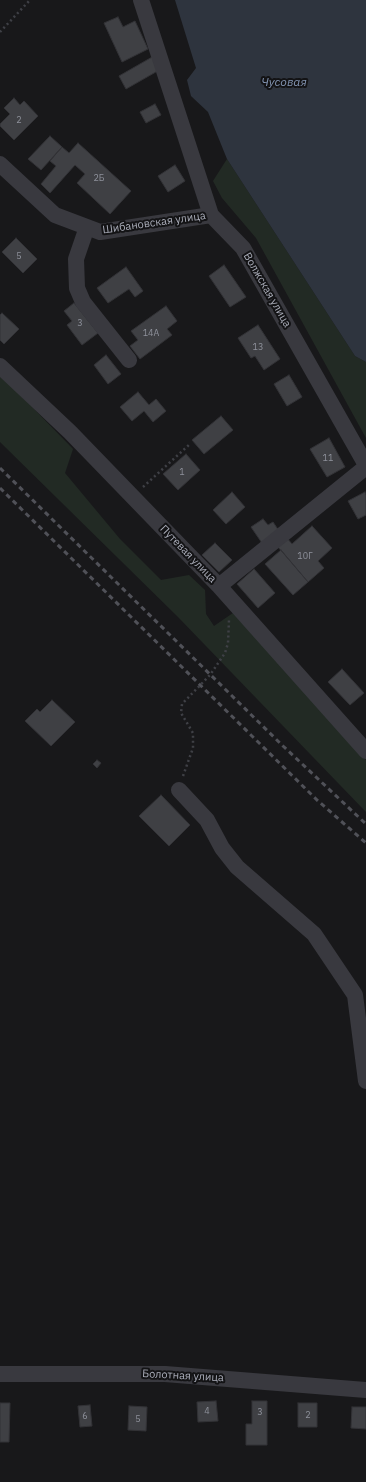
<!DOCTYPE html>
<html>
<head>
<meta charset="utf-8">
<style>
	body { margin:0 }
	canvas { display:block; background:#18181a }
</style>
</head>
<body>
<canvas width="366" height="1482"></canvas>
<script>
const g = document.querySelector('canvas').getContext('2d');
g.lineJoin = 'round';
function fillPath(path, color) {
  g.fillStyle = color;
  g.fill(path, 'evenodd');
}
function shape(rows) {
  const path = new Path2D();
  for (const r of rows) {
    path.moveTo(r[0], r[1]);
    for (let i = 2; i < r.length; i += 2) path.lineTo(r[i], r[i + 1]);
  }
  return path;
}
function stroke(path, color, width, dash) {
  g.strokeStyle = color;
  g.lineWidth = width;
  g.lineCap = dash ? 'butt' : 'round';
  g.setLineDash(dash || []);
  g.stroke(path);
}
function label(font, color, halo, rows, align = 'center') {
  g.font = font + ' "IBM Plex Sans",sans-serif';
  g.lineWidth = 4;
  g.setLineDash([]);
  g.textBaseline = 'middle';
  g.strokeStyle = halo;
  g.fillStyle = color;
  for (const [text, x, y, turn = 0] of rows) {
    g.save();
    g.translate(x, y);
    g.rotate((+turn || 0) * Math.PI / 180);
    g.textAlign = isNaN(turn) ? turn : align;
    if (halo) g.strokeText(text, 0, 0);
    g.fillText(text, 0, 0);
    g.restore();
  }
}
fillPath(shape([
	[227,159,355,356,366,362,366,438,256,238,222,198,213,181],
	[0,374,73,449,65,473,120,539,161,580,189,575,205,590,206,614,214,626,233,613,304,689,366,760,366,812,178,617,0,442]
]), '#222a24');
fillPath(shape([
	[175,0,366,0,366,362,355,356,227,159,208,112,191,96,187,80,196,68]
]), '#2e343e');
const building = shape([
	[118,17,123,27,135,21,148,49,122,62,104,23,118,17],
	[154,56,161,69,126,89,119,76,154,56],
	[14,98,20,105,24,101,38,116,14,140,0,126,0,124,10,114,4,108,14,98],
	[155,104,161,115,146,123,140,112,155,104],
	[50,136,62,147,41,170,28,159,50,136],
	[78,143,131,191,110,214,77,183,85,174,75,165,50,193,41,184,56,166,50,161,62,147,69,153,78,143],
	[175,165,185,181,168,192,158,176,175,165],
	[16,238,37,259,23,273,2,252,16,238],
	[224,265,246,297,230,307,209,276,224,265],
	[126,267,143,291,135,297,129,289,108,303,97,288,126,267],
	[74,303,98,333,82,345,67,325,72,321,64,311,74,303],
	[166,306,177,321,167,329,172,335,140,359,130,346,138,340,131,331,166,306],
	[2,313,19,329,4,344,0,340,0,315,2,313],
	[258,325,280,359,264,370,255,356,251,358,238,338,258,325],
	[106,355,121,374,108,384,94,365,106,355],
	[289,375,302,397,287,406,274,384,289,375],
	[138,392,149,405,156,399,166,411,153,422,144,411,132,421,120,407,138,392],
	[221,416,233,430,204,454,192,440,221,416],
	[329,438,345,467,327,477,310,449,329,438],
	[186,454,200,470,178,490,163,474,186,454],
	[232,492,245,507,226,524,213,510,232,492],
	[365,492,366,495,366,515,358,519,348,501,365,492],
	[263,519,268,525,273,522,279,531,262,543,251,527,263,519],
	[312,526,332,548,318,561,324,568,308,582,278,547,287,538,292,544,312,526],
	[215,543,232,560,219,572,202,555,215,543],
	[281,550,308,582,293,595,265,564,281,550],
	[254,569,275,593,258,608,237,584,254,569],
	[342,669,364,693,350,705,328,682,342,669],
	[52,700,75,722,51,746,25,721,37,709,40,712,52,700],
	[97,760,101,763,97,768,93,764,97,760],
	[161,795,190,825,169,846,139,816,161,795],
	[216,1401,218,1421,198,1422,197,1402,216,1401],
	[252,1401,267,1401,267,1445,246,1445,246,1424,252,1424,252,1401],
	[0,1403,10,1403,9,1442,0,1442,0,1403],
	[298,1403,317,1403,317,1427,298,1427,298,1403],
	[90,1405,92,1426,80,1427,78,1406,90,1405],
	[129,1406,147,1407,146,1431,128,1430,129,1406],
	[352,1407,366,1407,366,1429,351,1428,352,1407]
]);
fillPath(building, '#3f4044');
stroke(building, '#323236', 1);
stroke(shape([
	[0,32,30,0],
	[143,487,190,444],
	[183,776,193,748,193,733,181,713,182,704,210,675,225,653,228,643,229,620]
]), '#3f4046', 2.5, [2, 3]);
stroke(shape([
	[141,0,211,215,243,248,366,465],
	[0,164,55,215,100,232,211,215],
	[87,227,76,259,77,288,83,302,129,360],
	[0,366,70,432,219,586,366,751],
	[219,586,366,467],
	[179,790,207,820,222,848,237,867,314,934,355,995,366,1081],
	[0,1374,165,1374,366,1390]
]), '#39393f', 16);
stroke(shape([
	[0,468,283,746,366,824],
	[0,488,317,800,366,843]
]), '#505158', 3, [5, 4]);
label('9px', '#8f929c', null, [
	["2",19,120],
	["2Б",99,178],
	["5",19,256],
	["3",80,323],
	["14А",151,333],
	["13",258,347],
	["11",328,458],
	["1",182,472],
	["10Г",305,556],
	["4",207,1411],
	["3",260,1412],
	["2",308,1415],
	["6",85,1416],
	["5",138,1419]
]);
label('11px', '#aaadb9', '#131315', [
	["Шибановская улица",154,223,-8],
	["Волжская улица",267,290,60],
	["Путевая улица",188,554,46],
	["Болотная улица",183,1376,3]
]);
label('italic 12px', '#8395b3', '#131315', [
	["Чусовая",284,83]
]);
</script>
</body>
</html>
